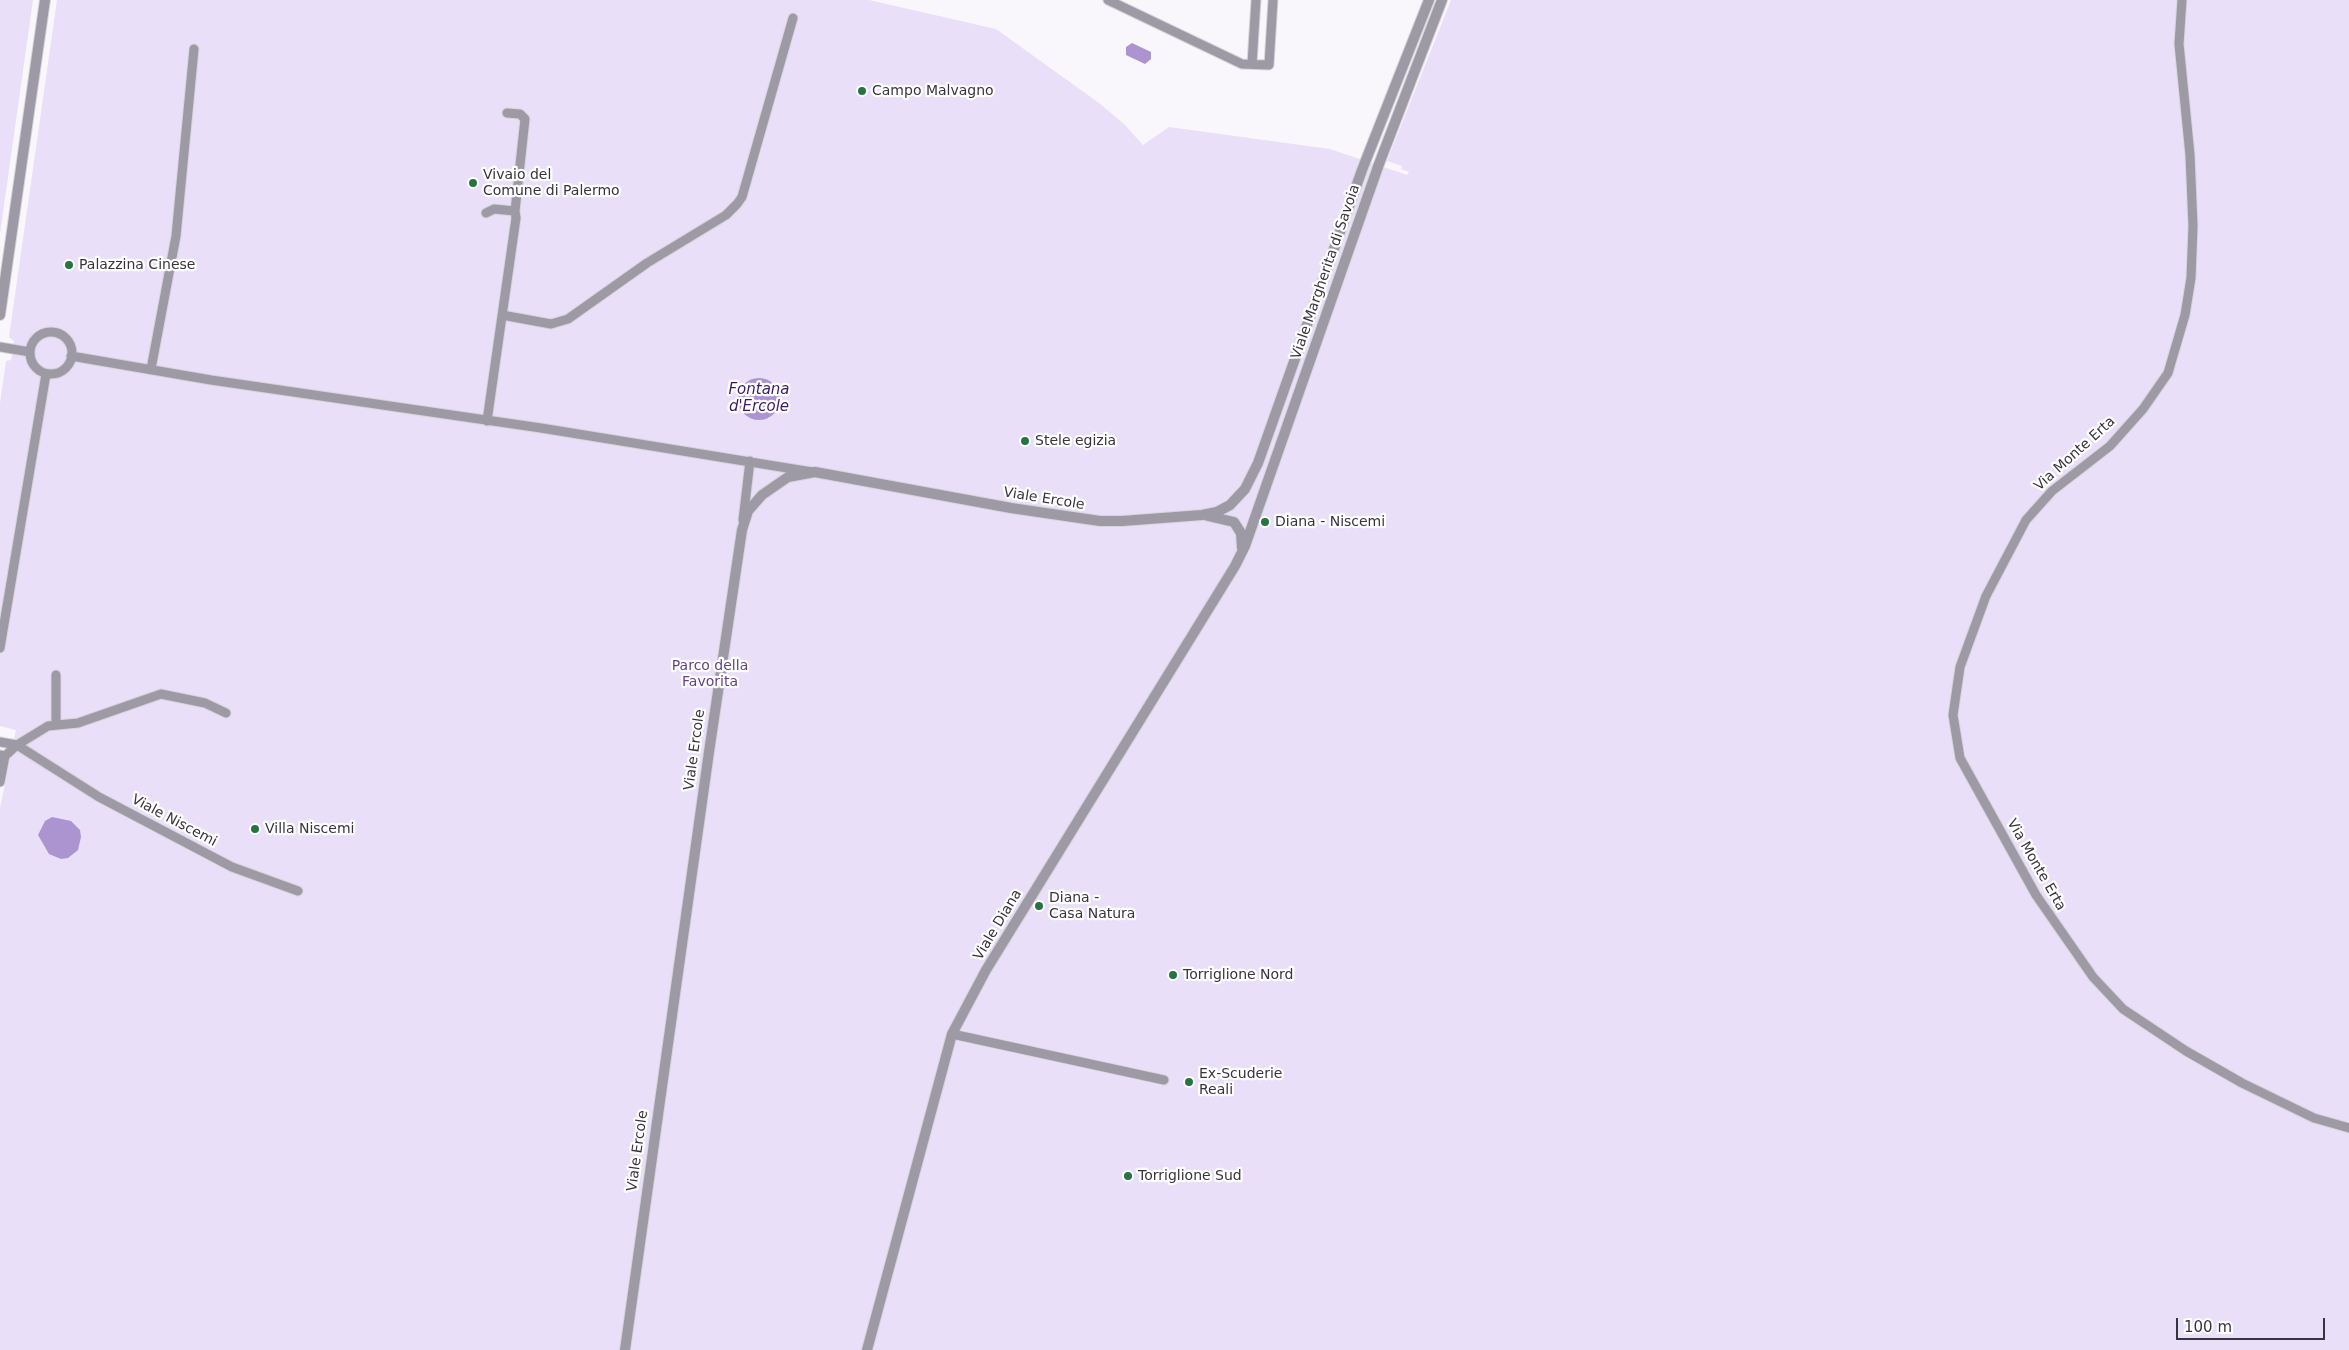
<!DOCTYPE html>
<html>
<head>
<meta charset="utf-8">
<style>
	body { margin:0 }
	#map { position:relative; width:2349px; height:1350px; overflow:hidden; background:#f9f7fc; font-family:"DejaVu Sans",sans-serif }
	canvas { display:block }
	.scale { position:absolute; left:2176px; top:1318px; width:149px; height:22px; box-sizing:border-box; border:2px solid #38343e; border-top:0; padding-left:6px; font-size:15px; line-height:18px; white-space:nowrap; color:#38343e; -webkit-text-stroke:4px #fff; paint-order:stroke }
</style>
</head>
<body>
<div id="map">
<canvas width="2349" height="1350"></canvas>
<div class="scale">100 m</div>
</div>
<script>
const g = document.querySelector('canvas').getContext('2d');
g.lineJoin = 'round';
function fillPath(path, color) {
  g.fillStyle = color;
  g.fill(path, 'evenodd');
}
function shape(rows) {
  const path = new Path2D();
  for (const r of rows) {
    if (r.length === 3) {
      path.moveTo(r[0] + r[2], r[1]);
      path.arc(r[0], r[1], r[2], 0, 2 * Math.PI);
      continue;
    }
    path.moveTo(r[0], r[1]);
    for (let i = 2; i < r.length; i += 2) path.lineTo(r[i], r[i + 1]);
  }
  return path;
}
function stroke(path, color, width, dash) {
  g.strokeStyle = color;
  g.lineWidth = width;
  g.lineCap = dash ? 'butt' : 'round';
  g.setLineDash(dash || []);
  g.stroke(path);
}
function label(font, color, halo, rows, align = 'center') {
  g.font = font + ' "DejaVu Sans",sans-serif';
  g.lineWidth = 4.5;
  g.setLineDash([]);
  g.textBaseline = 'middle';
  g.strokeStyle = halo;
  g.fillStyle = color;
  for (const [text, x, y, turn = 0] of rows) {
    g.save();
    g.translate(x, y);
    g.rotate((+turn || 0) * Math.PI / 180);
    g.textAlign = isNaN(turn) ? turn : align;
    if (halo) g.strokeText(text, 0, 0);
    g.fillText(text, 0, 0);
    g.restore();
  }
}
fillPath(shape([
	[0,0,33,0,0,234],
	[57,0,869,0,996,29,1099,103,1124,124,1143,145,1169,127,1330,149,1407,175,1409,172,1401,169,1402,166,1387,161,1451,0,2349,0,2349,1350,0,1350,0,808,16,730,0,726,0,403,6,361,11,360,12,356,14,341,9,337]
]), '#e9dff9');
fillPath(shape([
	[1132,43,1151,52,1151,59,1145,64,1126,55,1126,47],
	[759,399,21],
	[52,817,71,821,80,830,81,837,78,850,68,858,61,859,49,854,38,835,45,821]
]), '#ac94d0');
const minor = shape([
	[1108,0,1242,64,1269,65,1273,0],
	[2182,0,2179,44,2190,155,2193,226,2191,278,2185,315,2168,373,2143,409,2110,446,2052,491,2026,520,1986,596,1960,667,1953,715,1960,758,2036,895,2093,977,2123,1009,2186,1051,2242,1083,2314,1118,2349,1128],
	[1252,64,1256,0],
	[507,113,520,114,525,119,515,211],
	[486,213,494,209,515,211,516,218,487,421],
	[502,315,551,324,568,319,647,263,726,215,737,204,742,197,793,18],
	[51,353,21],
	[0,347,30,352],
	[71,356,211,380,541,428,812,472],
	[151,369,176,236,194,49],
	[743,520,750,461],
	[0,648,46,374],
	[56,725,56,675],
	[0,742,17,745,48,726,78,723,161,694,205,703,226,713],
	[5,756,17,745,99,797,232,867,298,891],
	[0,782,5,756,0,755],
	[952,1034,1164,1080]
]);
const tertiary = shape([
	[0,315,45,0],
	[1208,516,1234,522,1241,533,1242,548],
	[625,1350,709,752,742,530,748,511,762,495,788,477,815,472,1011,508,1100,521,1122,521,1202,515,1217,512,1230,505,1245,489,1258,463,1362,170,1429,0],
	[867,1350,952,1034,986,970,1235,566,1245,546,1379,164,1442,0]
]);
stroke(minor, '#d6d4da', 11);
stroke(tertiary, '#d6d4da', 12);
stroke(minor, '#9e9aa5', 9);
stroke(tertiary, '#9e9aa5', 10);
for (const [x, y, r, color] of [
	[862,91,5,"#277443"],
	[473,183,5,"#277443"],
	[69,265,5,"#277443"],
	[1025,441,5,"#277443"],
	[1265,522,5,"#277443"],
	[255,829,5,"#277443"],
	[1039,906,5,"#277443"],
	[1173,975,5,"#277443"],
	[1189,1082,5,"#277443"],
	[1128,1176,5,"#277443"]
]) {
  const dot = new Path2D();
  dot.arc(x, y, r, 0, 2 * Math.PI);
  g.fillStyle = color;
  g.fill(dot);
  stroke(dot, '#fff', 2);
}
label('14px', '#38343e', '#fff', [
	["Campo Malvagno",872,91],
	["Vivaio del",483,175],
	["Comune di Palermo",483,191],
	["Palazzina Cinese",79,265],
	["Stele egizia",1035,441],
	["Diana - Niscemi",1275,522],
	["Villa Niscemi",265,829],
	["Diana -",1049,898],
	["Casa Natura",1049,914],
	["Torriglione Nord",1183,975],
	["Ex-Scuderie",1199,1074],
	["Reali",1199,1090],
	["Torriglione Sud",1138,1176]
], 'left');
label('14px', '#38343e', '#fff', [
	["Viale Margherita di Savoia",1326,272,-71],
	["Via Monte Erta",2075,454,-42],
	["Viale Ercole",1044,499,9],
	["Viale Ercole",695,750,-82],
	["Viale Niscemi",174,821,28],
	["Via Monte Erta",2036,865,60],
	["Viale Diana",998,925,-59],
	["Viale Ercole",638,1151,-82]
]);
label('14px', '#63428c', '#fff', [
	["Parco della",710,666],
	["Favorita",710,682]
]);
label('italic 15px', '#3d1b62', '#fff', [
	["Fontana",759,390],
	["d'Ercole",759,407]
]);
</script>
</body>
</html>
